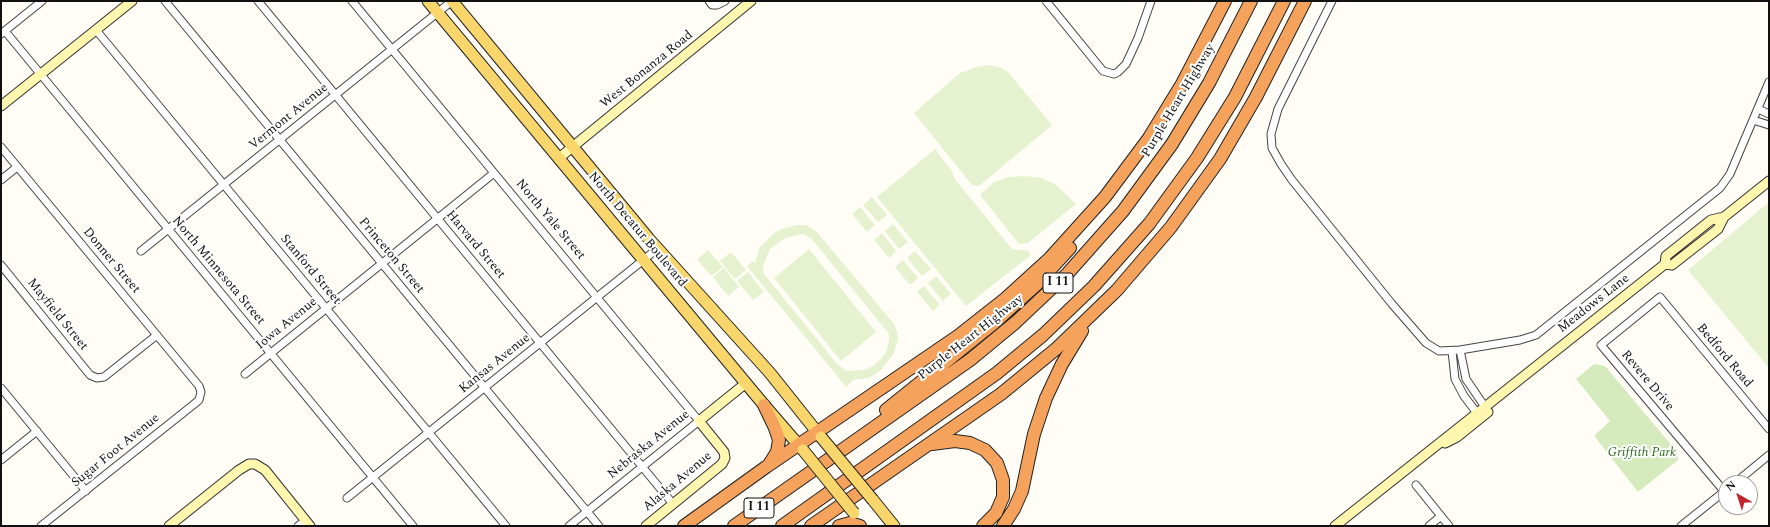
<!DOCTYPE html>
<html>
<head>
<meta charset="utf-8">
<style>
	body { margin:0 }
	#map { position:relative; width:1770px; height:527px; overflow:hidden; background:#fffdf5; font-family:Spectral,serif }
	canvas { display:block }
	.frame { position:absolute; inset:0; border:2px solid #111; pointer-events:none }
	.north { position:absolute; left:1718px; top:475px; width:40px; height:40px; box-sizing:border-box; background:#fff; border:1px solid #a0a0a0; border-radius:50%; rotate:321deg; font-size:11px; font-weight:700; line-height:16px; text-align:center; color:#111 }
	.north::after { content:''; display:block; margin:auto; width:14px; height:18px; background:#c4262e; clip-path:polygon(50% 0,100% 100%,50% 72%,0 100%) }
</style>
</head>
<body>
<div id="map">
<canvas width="1770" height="527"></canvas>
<div class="frame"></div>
<div class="north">N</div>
</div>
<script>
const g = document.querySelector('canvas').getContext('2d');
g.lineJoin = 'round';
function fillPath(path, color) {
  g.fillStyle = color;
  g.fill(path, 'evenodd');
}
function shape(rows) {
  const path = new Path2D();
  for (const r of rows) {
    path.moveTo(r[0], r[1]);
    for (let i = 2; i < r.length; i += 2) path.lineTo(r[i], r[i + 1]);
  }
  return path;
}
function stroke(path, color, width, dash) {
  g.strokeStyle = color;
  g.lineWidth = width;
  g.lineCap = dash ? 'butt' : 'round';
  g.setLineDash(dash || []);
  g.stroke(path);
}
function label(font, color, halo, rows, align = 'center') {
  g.font = font + ' Spectral,serif';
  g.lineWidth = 4;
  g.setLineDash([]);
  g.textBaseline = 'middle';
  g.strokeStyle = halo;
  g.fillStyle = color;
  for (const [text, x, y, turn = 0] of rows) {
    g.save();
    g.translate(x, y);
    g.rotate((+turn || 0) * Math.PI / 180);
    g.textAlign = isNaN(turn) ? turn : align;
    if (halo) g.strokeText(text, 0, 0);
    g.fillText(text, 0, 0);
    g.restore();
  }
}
fillPath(shape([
	[1594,364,1605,366,1678,453,1678,460,1638,492,1595,437,1595,435,1610,421,1576,379]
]), '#d5ebbd');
fillPath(shape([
	[988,65,1002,68,1008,72,1052,125,979,186,972,185,914,113,960,73,976,67],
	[935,149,952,171,954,178,1012,249,1028,251,1031,255,966,306,877,197],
	[1025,176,1041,178,1055,184,1076,204,1028,243,1019,244,980,195,994,182,1009,177],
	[872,197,887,215,878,222,863,205],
	[1769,202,1769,368,1688,270],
	[860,207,875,225,867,232,852,214],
	[893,224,908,242,899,249,885,231],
	[797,225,806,225,817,232,894,324,897,331,898,339,894,353,880,371,869,378,852,380,852,382,846,387,747,266,753,261,755,263,760,247,772,235,779,230],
	[802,234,811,238,889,334,889,340,886,352,880,360,873,366,864,370,847,371,838,365,764,274,763,266,770,249,785,238],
	[882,233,896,251,889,258,874,240],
	[809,249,876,332,841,361,774,278],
	[708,250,723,267,711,276,697,259],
	[915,251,931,269,922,276,907,258],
	[731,252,746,270,735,279,720,261],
	[903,260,918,278,910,285,895,267],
	[724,268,739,287,728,296,713,277],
	[748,272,764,292,753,300,737,281],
	[936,276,951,294,943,301,928,283],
	[924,286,940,305,933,311,917,292]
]), '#e6f2cf');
const street = shape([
	[165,1,599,526],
	[258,1,673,504],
	[352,1,699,421,569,526],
	[709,1,712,5,717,5,725,1],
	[1046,1,1103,71,1114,74,1118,72,1126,64,1138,38,1151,1],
	[1332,1,1278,109,1271,134,1272,148,1281,164,1292,180,1392,304,1426,343,1439,351,1460,350,1520,340,1536,335,1720,188,1730,174,1769,82],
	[96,30,506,526],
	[5,31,413,526],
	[1,34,42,1],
	[1758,109,1769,114],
	[1753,120,1769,125],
	[1,147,199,386,201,392,199,400,193,405,41,526],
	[1,180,17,167],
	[141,251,452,1],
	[1,265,90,375,97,378,104,377,157,335],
	[1460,350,1466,379,1485,407],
	[1452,351,1455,379,1464,396,1477,413],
	[245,374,494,173],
	[1,388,86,491],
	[1,460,37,431],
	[1735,483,1769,455],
	[1416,485,1449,526],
	[1724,491,1601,345,1660,297,1769,429],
	[347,498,657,249],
	[298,526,306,520],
	[1429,526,1441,516],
	[1681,526,1726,490]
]);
const secondary = shape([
	[1,106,132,1],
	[559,158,751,1],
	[1665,264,1666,256,1711,220,1724,217],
	[1445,443,1457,437,1488,412],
	[169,526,239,470,249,464,255,464,265,470,310,526],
	[646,526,722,464,725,458,724,452,699,421,746,383],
	[1335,526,1665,264,1672,265,1718,229,1724,217,1769,181]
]);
const primary = shape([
	[428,1,764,405,803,450],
	[452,1,649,239,770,373,821,437],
	[873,500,894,526]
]);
const highway = shape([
	[764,405,775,428,779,440,777,452,770,463],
	[886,410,994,323,1037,284,1070,248],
	[932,444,955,441,970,443,985,450,997,463,1003,480,1003,497,996,513,983,526],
	[684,526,766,467,958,336,1005,299,1049,259,1105,197,1149,138,1182,84,1225,1],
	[734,526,970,360,1016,322,1068,273,1123,211,1172,144,1209,83,1251,1],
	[782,526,997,373,1043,335,1094,286,1149,224,1197,158,1235,97,1284,1],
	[811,526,1001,394,1056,349,1117,290,1171,227,1220,159,1256,97,1305,1],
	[839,526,850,523,860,526],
	[1003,526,1014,509,1022,491,1034,434,1046,398,1062,364,1082,331]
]);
stroke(street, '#444', 9);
stroke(secondary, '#333', 11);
stroke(primary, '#222', 13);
stroke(highway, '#222', 14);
stroke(street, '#fff', 7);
stroke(secondary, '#fff6b0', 9);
stroke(primary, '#f9d66b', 11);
stroke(highway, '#f5a25d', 12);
const primaryBridge = shape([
	[821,437,873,500],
	[803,450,854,513]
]);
stroke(primaryBridge, '#222', 13, []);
stroke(primaryBridge, '#f9d66b', 11);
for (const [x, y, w] of [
	[1058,283,30],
	[759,508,30]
]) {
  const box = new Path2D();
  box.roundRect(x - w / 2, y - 10, w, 20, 3);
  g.fillStyle = '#fff';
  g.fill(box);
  stroke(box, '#111', 1);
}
label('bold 12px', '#111', null, [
	["I 11",1058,283],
	["I 11",759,508]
]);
label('13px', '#111', '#fff', [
	["West Bonanza Road",647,70,-39],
	["Purple Heart Highway",1179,101,-59],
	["Vermont Avenue",289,117,-39],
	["North Yale Street",550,220,50],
	["North Decatur Boulevard",637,230,50],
	["Harvard Street",475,245,50],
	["Princeton Street",391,256,50],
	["Donner Street",111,261,50],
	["Stanford Street",310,270,50],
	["North Minnesota Street",218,271,50],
	["Meadows Lane",1594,304,-38],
	["Mayfield Street",57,315,51],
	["Iowa Avenue",287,324,-39],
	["Purple Heart Highway",971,338,-38],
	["Bedford Road",1724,356,50],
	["Kansas Avenue",495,364,-39],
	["Revere Drive",1647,381,50],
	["Nebraska Avenue",649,445,-39],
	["Sugar Foot Avenue",116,451,-39],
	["Alaska Avenue",678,482,-40]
]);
label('italic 13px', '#2f6b1f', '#fff', [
	["Griffith Park",1642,453]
]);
</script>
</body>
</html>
